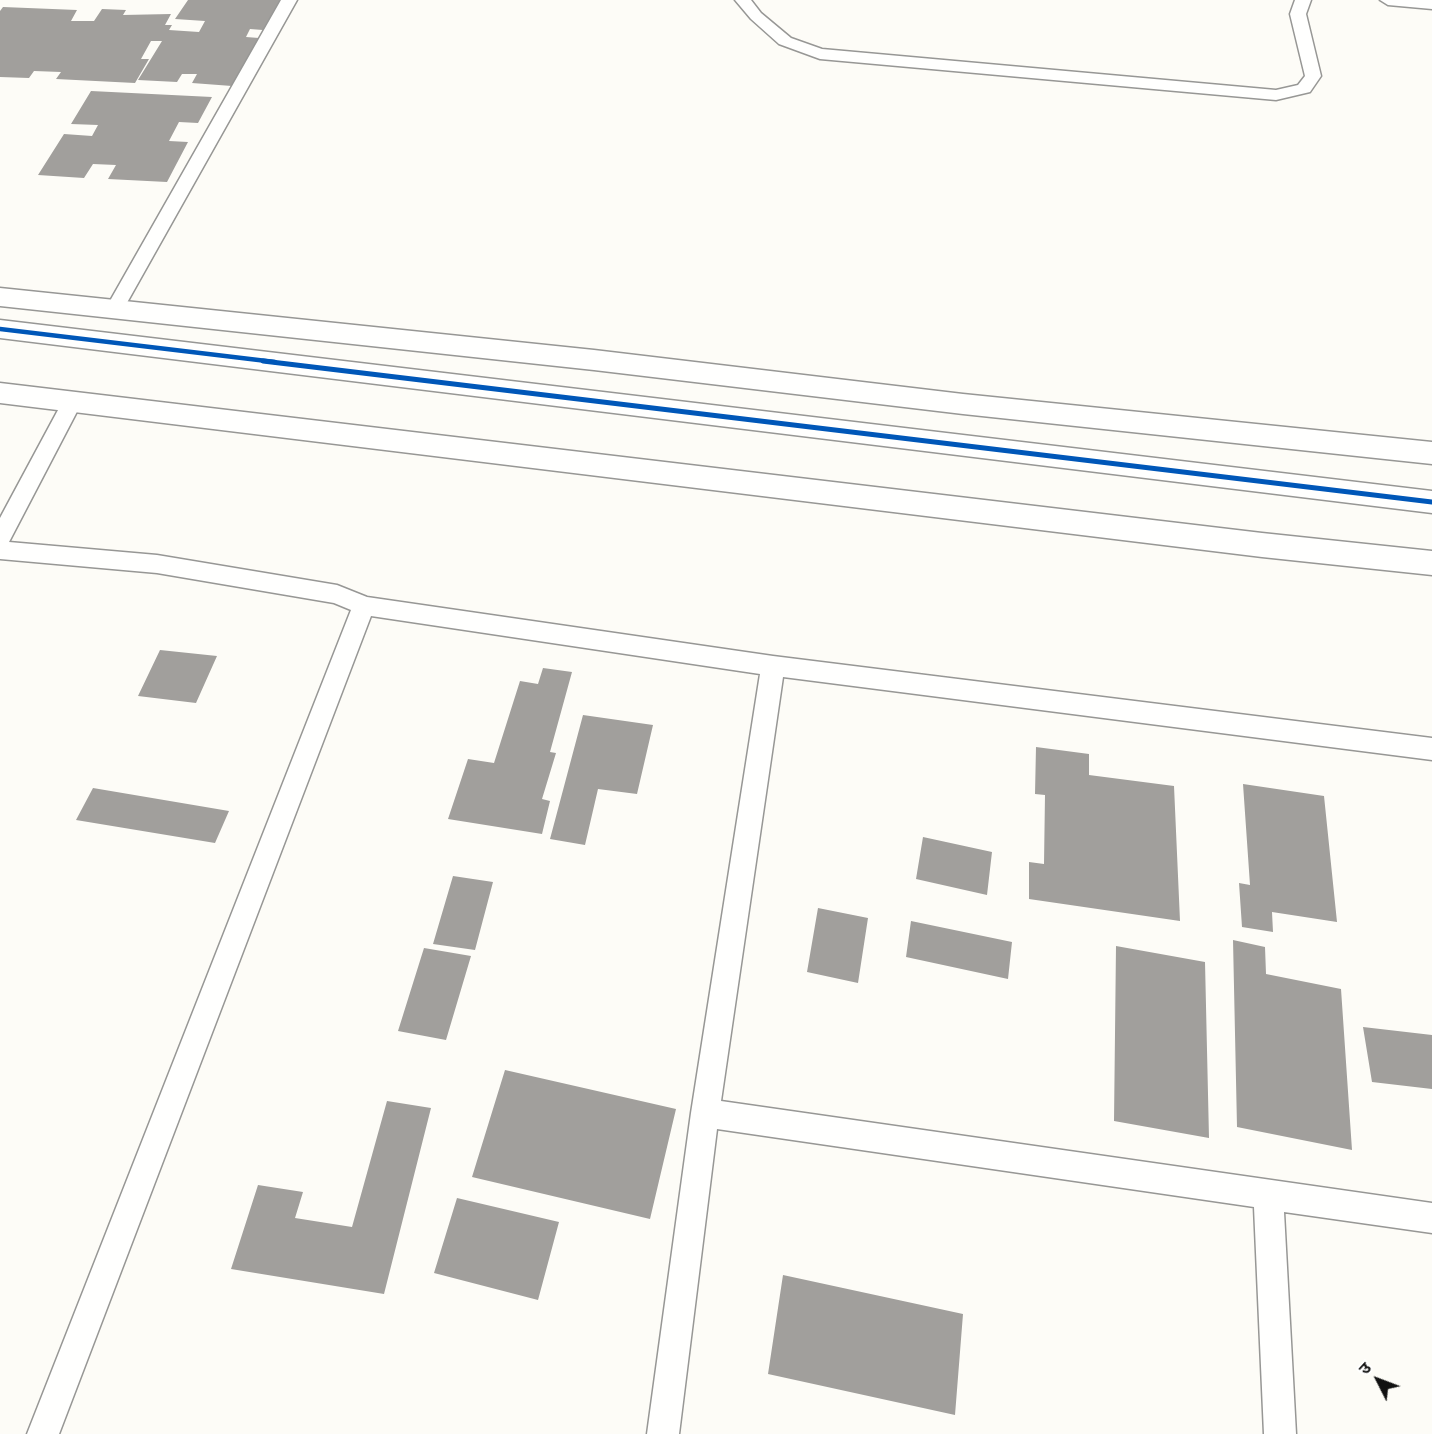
<!DOCTYPE html>
<html>
<head>
<meta charset="utf-8">
<style>
	body { margin:0 }
	#map { position:relative; width:1432px; height:1434px; overflow:hidden; background:#fdfcf7; font-family:"PT Serif","Noto Sans Devanagari",serif }
	canvas { display:block }
	.north { position:absolute; left:1348px; top:1350px; width:60px; height:60px; -webkit-text-stroke:4px #fff; paint-order:stroke; rotate:312deg; font-size:16px; font-weight:700; line-height:24px; text-align:center; color:#111 }
	.north::after { content:''; display:block; margin:auto; width:21px; height:27px; background:#111; clip-path:polygon(50% 0,100% 100%,50% 72%,0 100%) }
</style>
</head>
<body>
<div id="map">
<canvas width="1432" height="1434"></canvas>
<div class="north">उ</div>
</div>
<script>
const g = document.querySelector('canvas').getContext('2d');
g.lineJoin = 'round';
function fillPath(path, color) {
  g.fillStyle = color;
  g.fill(path, 'evenodd');
}
function shape(rows) {
  const path = new Path2D();
  for (const r of rows) {
    path.moveTo(r[0], r[1]);
    for (let i = 2; i < r.length; i += 2) path.lineTo(r[i], r[i + 1]);
  }
  return path;
}
function stroke(path, color, width, dash) {
  g.strokeStyle = color;
  g.lineWidth = width;
  g.lineCap = dash ? 'butt' : 'round';
  g.setLineDash(dash || []);
  g.stroke(path);
}
fillPath(shape([
	[188,0,280,0,263,30,250,29,246,37,259,38,232,86,192,83,197,74,182,74,177,82,138,80,162,41,151,41,141,59,149,59,135,83,56,79,61,72,34,71,29,78,0,77,0,11,3,7,77,10,71,21,94,21,102,9,126,10,123,15,171,14,165,25,172,25,169,30,199,32,205,21,175,19],
	[91,91,212,97,198,123,179,122,169,141,188,142,167,182,108,179,116,165,93,164,84,178,38,175,64,134,92,136,98,125,71,124],
	[160,650,217,656,196,703,138,696],
	[543,668,572,672,550,752,556,753,542,799,550,801,542,834,448,819,468,759,494,763,520,681,538,684],
	[583,715,653,725,637,794,598,789,585,845,550,839],
	[1036,747,1089,754,1089,775,1174,786,1180,921,1029,899,1029,862,1044,864,1045,795,1035,794],
	[1243,784,1324,796,1337,922,1272,912,1273,932,1242,927,1239,883,1250,885],
	[93,788,229,811,215,843,76,820],
	[923,837,992,852,987,895,916,879],
	[453,876,493,882,475,950,433,944],
	[818,908,868,918,858,983,807,972],
	[911,921,1012,942,1008,979,906,957],
	[1233,940,1265,947,1266,974,1341,989,1352,1150,1237,1127],
	[1116,946,1205,962,1209,1138,1114,1121],
	[424,948,471,956,446,1040,398,1031],
	[1363,1027,1432,1035,1432,1089,1372,1082],
	[505,1070,676,1109,650,1219,472,1177],
	[387,1101,431,1108,384,1294,231,1269,258,1185,303,1192,295,1218,352,1227],
	[457,1198,559,1222,538,1300,434,1273],
	[783,1275,963,1314,955,1415,768,1374]
]), '#a19f9c');
const service = shape([
	[281,0,297,0,124,308,122,313,115,314,108,313,106,308,281,0],
	[735,0,751,0,761,13,791,38,822,49,1276,90,1298,85,1305,76,1290,14,1295,0,1311,0,1306,14,1321,76,1310,92,1276,100,820,59,779,44,751,19,735,0],
	[1380,0,1432,0,1432,9,1388,5,1380,0],
	[72,395,79,397,82,402,9,542,157,555,337,585,367,597,773,656,1432,738,1432,760,783,677,721,1101,1432,1203,1432,1233,1284,1212,1296,1434,1264,1434,1254,1207,717,1129,679,1434,647,1434,691,1113,760,674,371,616,59,1434,27,1434,351,610,334,603,157,573,0,559,0,518,65,397,72,395]
]);
const minor = shape([
	[0,288,594,350,963,394,1432,442,1432,464,963,414,594,370,0,306,0,288]
]);
const tertiary = shape([
	[0,320,1432,491,1432,513,0,338,0,320],
	[0,383,1262,533,1432,551,1432,575,1262,557,0,403,0,383]
]);
stroke(service, '#979795', 3);
stroke(minor, '#979795', 3);
stroke(tertiary, '#979795', 3);
fillPath(service, '#fffffe');
fillPath(minor, '#fffffe');
fillPath(tertiary, '#fffffe');
stroke(shape([
	[0,329,275,362]
]), '#0057b8', 4.5);
stroke(shape([
	[263,361,1432,502]
]), '#0057b8', 5);
</script>
</body>
</html>
